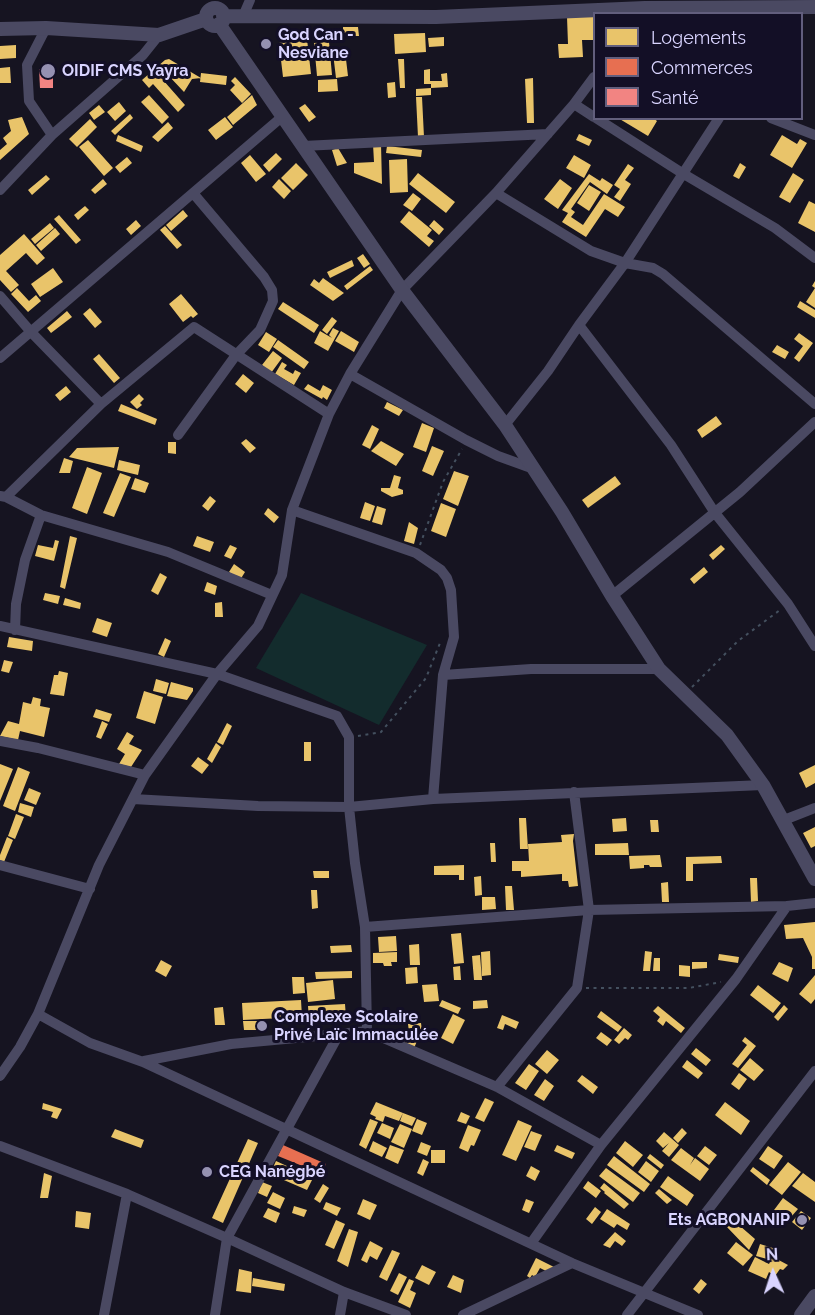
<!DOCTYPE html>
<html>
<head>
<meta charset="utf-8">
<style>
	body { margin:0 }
	#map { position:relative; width:815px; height:1315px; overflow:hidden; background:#161421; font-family:Raleway,sans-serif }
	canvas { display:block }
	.legend { position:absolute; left:593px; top:12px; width:210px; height:108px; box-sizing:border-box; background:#130f26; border:2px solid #625e7d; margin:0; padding:8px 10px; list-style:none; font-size:18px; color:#d9d4ff }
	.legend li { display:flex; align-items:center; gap:12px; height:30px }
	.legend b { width:30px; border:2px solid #625e7d }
	.north { position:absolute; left:743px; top:1243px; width:60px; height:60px; -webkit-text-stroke:4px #130f26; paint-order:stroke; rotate:357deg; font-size:16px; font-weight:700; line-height:24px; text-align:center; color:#d9d4ff }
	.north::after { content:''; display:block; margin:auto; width:21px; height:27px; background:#d9d4ff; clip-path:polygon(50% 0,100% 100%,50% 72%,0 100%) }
</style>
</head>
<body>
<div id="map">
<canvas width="815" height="1315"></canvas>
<ul class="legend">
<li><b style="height:16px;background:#e9c46a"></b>Logements</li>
<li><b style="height:16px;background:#e76f51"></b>Commerces</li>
<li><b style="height:16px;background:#f28482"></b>Santé</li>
</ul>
<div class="north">N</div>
</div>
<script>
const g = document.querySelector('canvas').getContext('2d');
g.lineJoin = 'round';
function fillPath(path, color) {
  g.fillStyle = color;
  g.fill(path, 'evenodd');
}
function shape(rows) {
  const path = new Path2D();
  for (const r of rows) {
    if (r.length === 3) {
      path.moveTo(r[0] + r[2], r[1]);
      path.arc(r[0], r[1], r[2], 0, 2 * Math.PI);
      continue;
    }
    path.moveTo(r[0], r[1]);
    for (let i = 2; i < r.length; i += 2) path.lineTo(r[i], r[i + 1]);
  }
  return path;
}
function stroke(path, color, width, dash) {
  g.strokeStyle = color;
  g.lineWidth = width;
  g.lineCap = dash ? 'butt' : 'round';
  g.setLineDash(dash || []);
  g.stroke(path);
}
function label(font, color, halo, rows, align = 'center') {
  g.font = font + ' Raleway,sans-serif';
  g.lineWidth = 6;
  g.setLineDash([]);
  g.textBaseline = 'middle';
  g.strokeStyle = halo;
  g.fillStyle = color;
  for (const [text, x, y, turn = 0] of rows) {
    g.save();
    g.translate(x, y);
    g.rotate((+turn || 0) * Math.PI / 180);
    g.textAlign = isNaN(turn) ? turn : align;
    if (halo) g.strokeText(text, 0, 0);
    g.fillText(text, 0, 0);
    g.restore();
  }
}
fillPath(shape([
	[301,593,427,645,379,725,256,668]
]), '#132c2d');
fillPath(shape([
	[594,16,594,40,582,40,583,57,559,58,558,44,568,44,567,17],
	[343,27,358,27,359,36,343,36],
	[425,33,426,52,395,54,394,34],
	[444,37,444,46,429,47,428,38],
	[307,39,311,74,283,77,279,43],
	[329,42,332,75,317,76,314,43],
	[16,45,16,58,0,59,0,46],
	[345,51,348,76,336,78,333,53],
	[169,59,201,78,192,79,184,92,168,75,163,80,185,105,178,112,153,84,149,88,142,80,165,60],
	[398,59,404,59,405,88,400,88],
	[10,67,11,83,0,83,0,68],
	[430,69,430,81,442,81,441,74,447,73,448,87,431,88,431,84,424,84,424,70],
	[201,73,227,76,226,85,200,82],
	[235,77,251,94,242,103,230,90,235,85,231,81],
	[533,78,534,123,527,123,525,79],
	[337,79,338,91,318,92,318,80],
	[395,82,396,97,388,98,387,83],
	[431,88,431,95,416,96,416,89],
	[149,95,169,117,162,124,141,102],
	[252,95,257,105,233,125,227,117],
	[416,97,422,97,424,137,418,137],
	[119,102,126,111,115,121,107,112],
	[305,104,316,117,309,122,299,108],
	[99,105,105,112,94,120,89,113],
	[130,114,133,118,115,135,111,131],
	[22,117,29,134,0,160,0,150,7,144,3,138,11,131,8,120],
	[225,117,233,127,216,140,208,130],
	[618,118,653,118,657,121,648,136],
	[90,119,97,127,77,147,69,139],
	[168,122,173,128,158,142,152,137],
	[579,134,592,140,589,146,576,140],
	[118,135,143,146,141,152,116,141],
	[782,135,797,144,800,139,807,143,792,168,770,155],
	[88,140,113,168,104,176,79,147],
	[373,144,381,144,382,184,354,173,354,163,374,162],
	[387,146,422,150,421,157,386,153],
	[338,148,347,163,337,166,332,150],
	[276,153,282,159,269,172,263,165],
	[250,155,266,174,256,182,241,163],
	[574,155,591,165,584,178,566,168],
	[127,157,132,163,120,173,115,167],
	[407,159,408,192,390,193,389,160],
	[296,163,308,175,293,190,281,178],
	[740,163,746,167,739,179,733,176],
	[628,164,634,168,625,180,631,184,620,201,614,197,620,189,614,185],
	[418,173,455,202,446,213,409,184],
	[793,173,804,180,790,203,779,197],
	[589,174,600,181,602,178,613,185,607,194,590,182,571,209,575,212,571,217,583,225,604,194,625,207,618,217,605,209,586,237,562,222,568,213,562,210],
	[46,175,50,179,32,195,28,190],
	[103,179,107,184,95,194,91,190],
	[279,179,291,191,284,199,272,187],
	[560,179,572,188,558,209,544,199],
	[589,185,601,192,589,211,577,203],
	[413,193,421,199,412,211,403,205],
	[809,201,815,204,815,232,798,223],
	[85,206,89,210,78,220,74,215],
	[183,210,188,216,171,231,166,225],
	[409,211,432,230,427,236,434,241,429,247,400,222],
	[59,215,81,240,76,244,54,219],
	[136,220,141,226,131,235,126,229],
	[434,220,444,229,439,235,429,226],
	[50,223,54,228,35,244,31,239],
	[165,226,182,245,177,249,160,230],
	[55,228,60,234,41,251,36,245],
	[24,234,45,258,37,265,26,253,6,271,19,285,11,292,0,280,0,255],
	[363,254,370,264,364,268,357,258],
	[352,260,354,266,330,278,327,272],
	[370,266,373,270,347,290,344,286],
	[53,268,63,282,40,297,31,284],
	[323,278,344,293,333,301,310,285,314,279,319,283],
	[815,281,815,308,806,302,815,288,812,286],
	[17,288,29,301,36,295,41,301,28,312,11,294],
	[181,294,198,314,193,318,191,316,183,322,169,304],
	[800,301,815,310,815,318,797,307],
	[283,302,319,325,314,333,278,309],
	[90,308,102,322,95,328,83,314],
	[67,311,72,317,51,333,47,328],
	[332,317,337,321,327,334,322,330],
	[333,328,339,331,328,351,314,343,320,331,332,338,329,335],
	[341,331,359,342,354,352,335,341],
	[266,332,277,339,269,352,258,345],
	[799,333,813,343,799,362,794,358,803,346,794,339],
	[278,340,309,362,304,369,273,347],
	[777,345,789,352,785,359,772,352],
	[273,351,282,358,271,373,262,365],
	[99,354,120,378,114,383,93,359],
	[282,362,287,365,284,369,293,374,295,370,301,373,294,385,275,374],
	[243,374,254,383,246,393,235,384],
	[308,384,320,391,323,385,332,390,327,400,323,397,322,399,304,389],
	[66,386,71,392,60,401,55,395],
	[139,394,144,399,140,403,142,405,137,409,130,402],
	[387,402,403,410,399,416,384,408],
	[121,404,157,419,155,425,118,411],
	[716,416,722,424,702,438,697,430],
	[422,423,434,428,426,452,413,447],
	[372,425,379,429,370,449,362,445],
	[246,439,256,448,250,453,241,443],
	[381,441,404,454,396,466,371,451],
	[168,442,176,442,176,454,168,453],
	[432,446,444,451,433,476,422,471],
	[119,447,114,468,69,457,77,448],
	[64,458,73,461,70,473,59,473],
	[119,460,140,465,138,475,117,470],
	[87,467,102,473,87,514,72,508],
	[454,471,469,476,458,506,443,499],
	[120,473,131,477,114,517,103,513],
	[394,475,401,477,398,488,403,490,403,494,392,497,381,491,381,488,390,488],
	[615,476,621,484,588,508,582,500],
	[135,478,149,483,145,493,131,489],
	[210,496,216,501,208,511,202,506],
	[365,502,375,506,370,521,360,518],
	[441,503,456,509,446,537,431,531],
	[377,506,386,509,382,525,372,522],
	[268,508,279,517,274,523,264,514],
	[409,522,418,528,414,544,404,541],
	[70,536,77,538,65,589,60,587],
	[197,536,214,542,210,552,193,546],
	[55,540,59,541,54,561,35,556,38,545,53,548],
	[230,545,237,548,231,559,224,556],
	[721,545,725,549,713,560,709,555],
	[234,564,245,572,240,580,229,572],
	[704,567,708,572,694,584,690,579],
	[160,573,167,577,158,595,151,591],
	[207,582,217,586,215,595,204,591],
	[45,593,60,596,58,604,43,600],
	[65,598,81,603,80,609,63,605],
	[222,602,223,617,215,617,215,603],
	[97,618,112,623,107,637,92,632],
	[9,637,33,641,32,651,7,647],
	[165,638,171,641,164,657,158,654],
	[4,660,13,662,9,673,1,671],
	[59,671,68,673,64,696,50,694,54,675,58,675],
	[156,679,169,683,166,694,153,691],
	[171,682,193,688,193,691,187,700,167,696],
	[144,691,163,697,155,724,136,718],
	[33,697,41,699,40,706,50,708,44,737,20,731,18,740,0,736,8,721,19,724,23,702,31,704],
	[96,709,112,714,109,722,93,717],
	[102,721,108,724,101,739,96,737],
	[227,723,232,726,223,745,217,742],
	[127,732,134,736,129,744,142,750,131,767,119,764,125,754,117,749],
	[304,742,311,742,311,761,304,761],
	[216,743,221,747,212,763,207,759],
	[198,757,209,765,202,774,191,766],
	[0,764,13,769,0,801],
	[815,765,815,783,806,788,799,773],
	[18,767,30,772,15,811,3,806],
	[29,788,41,793,36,805,24,800],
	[20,803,34,807,31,817,18,812],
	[16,814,24,817,15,839,8,836],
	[519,818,526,818,528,849,520,849],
	[626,818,627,831,613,832,612,819],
	[650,820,658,820,659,832,651,832],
	[815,827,815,846,811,848,803,833],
	[574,834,573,841,578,886,569,887,568,881,562,881,562,874,521,877,521,871,512,871,512,861,529,861,528,844,562,842,561,835],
	[7,837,13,840,4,862,0,860,0,855],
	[490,843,495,843,496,862,491,862],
	[628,843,629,855,595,855,595,844],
	[660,855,662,867,650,867,649,865,644,865,644,868,630,869,629,856],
	[721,856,722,863,693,864,693,881,686,881,686,857],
	[464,865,464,880,459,880,459,875,434,875,434,866],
	[313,871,329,871,329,878,314,878],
	[481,876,482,895,475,896,474,877],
	[750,878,757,878,758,901,751,902],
	[668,882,669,902,662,902,661,883],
	[505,886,512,886,514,910,506,910],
	[311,890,317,890,318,908,312,909],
	[482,897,495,897,496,909,482,910],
	[815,922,815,969,812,969,812,957,803,938,786,939,784,925],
	[461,933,464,963,454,964,451,934],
	[396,936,397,951,379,952,378,937],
	[419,944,420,965,410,965,409,945],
	[351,945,352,952,331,953,330,946],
	[490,951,491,975,482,976,481,952],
	[645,951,652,952,650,971,643,971],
	[397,952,397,962,391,962,392,966,384,966,383,963,373,963,373,953],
	[719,954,739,957,738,963,718,960],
	[480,955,482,980,474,980,472,956],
	[654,958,660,958,660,971,653,971],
	[161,960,172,966,166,977,155,971],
	[692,962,707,962,707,968,692,969],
	[779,962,793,968,788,982,772,974],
	[679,965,690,966,690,977,679,976],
	[460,966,461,980,454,980,453,967],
	[417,967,418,983,406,984,405,968],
	[352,971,352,978,316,979,315,972],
	[815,975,815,999,811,1004,799,994],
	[292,977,304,977,305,993,293,994],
	[333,980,335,999,308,1002,306,983],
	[437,984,439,1001,424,1002,422,985],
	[758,985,781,1003,773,1013,750,995],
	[301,1000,302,1017,243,1020,242,1003],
	[442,1000,461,1008,458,1014,439,1006],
	[487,1000,488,1008,473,1009,473,1001],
	[345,1004,346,1018,309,1020,308,1006],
	[784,1005,788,1009,778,1021,774,1017],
	[658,1006,685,1028,681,1033,666,1021,663,1026,657,1021,660,1017,653,1011],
	[223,1007,225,1025,215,1025,214,1008],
	[601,1011,622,1027,618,1032,597,1017],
	[453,1014,465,1020,453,1044,441,1038],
	[502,1015,519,1022,516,1029,505,1024,503,1030,497,1028],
	[243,1021,260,1021,261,1030,244,1030],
	[421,1023,422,1031,409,1032,408,1024],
	[624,1028,632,1035,628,1040,625,1038,619,1044,614,1040],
	[601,1032,612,1040,607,1046,596,1038],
	[406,1034,418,1039,414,1048,402,1043],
	[745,1037,756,1046,738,1068,732,1064,747,1045,742,1041],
	[696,1048,711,1060,706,1066,691,1054],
	[547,1050,559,1060,547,1074,535,1064],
	[750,1058,764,1070,754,1081,740,1070],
	[687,1060,703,1073,698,1079,682,1067],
	[529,1064,539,1071,526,1090,515,1083],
	[739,1073,747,1079,739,1090,731,1084],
	[582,1075,598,1087,593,1094,577,1081],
	[545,1079,554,1086,544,1101,534,1095],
	[485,1098,494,1102,484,1122,475,1118],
	[376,1102,403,1113,399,1121,385,1116,383,1122,375,1119,376,1117,370,1114],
	[725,1102,750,1121,741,1135,715,1115],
	[43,1103,62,1109,57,1119,51,1117,53,1112,42,1109],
	[461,1112,470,1116,466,1124,457,1121],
	[403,1113,416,1118,412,1126,400,1121],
	[370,1119,378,1122,366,1149,359,1145],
	[417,1119,427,1123,422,1135,412,1131],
	[518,1120,532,1126,516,1161,502,1155],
	[382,1123,394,1128,390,1139,377,1133],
	[400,1124,412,1129,404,1148,391,1142],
	[468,1125,481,1130,474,1146,471,1145,468,1152,459,1148],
	[682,1128,687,1133,678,1143,673,1138],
	[115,1129,144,1140,141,1148,111,1137],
	[531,1131,542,1135,535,1151,524,1147],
	[664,1132,679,1145,669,1157,662,1151,669,1143,663,1148,656,1141],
	[248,1139,258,1143,223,1223,212,1218],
	[373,1141,387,1148,382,1157,369,1151],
	[625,1141,643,1155,633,1167,616,1153],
	[421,1142,431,1146,427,1156,417,1152],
	[390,1145,404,1150,398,1164,385,1158],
	[557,1145,575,1153,572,1159,554,1151],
	[705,1146,717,1155,709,1165,697,1156],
	[768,1146,783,1156,774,1169,759,1159],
	[681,1148,694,1158,690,1165,695,1158,709,1169,700,1181,671,1160],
	[431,1150,445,1150,445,1163,431,1163],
	[650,1154,664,1165,661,1169,647,1158],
	[614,1156,650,1184,644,1192,607,1165],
	[423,1159,429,1162,423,1176,417,1173],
	[276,1161,313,1178,307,1190,270,1174],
	[646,1161,659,1171,651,1182,638,1172],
	[788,1162,801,1172,782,1195,769,1185],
	[531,1166,540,1171,535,1181,526,1176],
	[753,1167,770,1180,767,1185,750,1171],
	[606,1168,640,1193,633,1202,599,1176],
	[44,1173,52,1176,48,1198,40,1198],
	[803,1173,815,1182,815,1202,792,1186],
	[668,1176,694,1195,687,1206,660,1187],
	[588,1181,601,1191,596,1198,583,1188],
	[262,1182,272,1186,267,1197,258,1193],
	[604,1183,629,1204,624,1209,604,1193,605,1192,600,1188],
	[323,1184,329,1188,320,1203,314,1199],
	[659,1189,672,1200,667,1204,655,1193],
	[273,1192,285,1198,280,1209,267,1203],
	[783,1198,798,1209,791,1217,789,1216,786,1219,774,1210],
	[363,1199,377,1205,370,1220,357,1214],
	[526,1199,534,1202,529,1213,522,1210],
	[326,1202,341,1208,337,1216,323,1209],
	[294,1206,307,1210,304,1217,292,1213],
	[595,1207,601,1212,592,1224,586,1219],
	[268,1208,280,1213,276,1223,263,1217],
	[607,1209,630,1224,627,1230,617,1224,614,1228,600,1219],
	[76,1211,91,1213,89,1229,75,1227],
	[801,1211,811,1218,802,1230,792,1222],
	[732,1219,755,1239,749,1250,726,1226],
	[336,1220,345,1224,334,1249,325,1245],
	[349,1229,358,1232,348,1267,337,1261],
	[615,1232,626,1241,622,1246,615,1241,610,1248,603,1245],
	[370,1241,383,1248,377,1260,370,1256,367,1263,361,1260],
	[736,1242,753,1255,743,1266,727,1253],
	[760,1244,776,1249,773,1257,788,1265,783,1270,780,1269,775,1276,769,1272,766,1279,748,1271,755,1257,769,1264,771,1260,756,1256],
	[392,1250,400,1253,387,1281,379,1277],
	[536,1258,554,1267,548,1272,540,1268,535,1277,532,1275,530,1278,527,1276],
	[422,1265,436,1272,429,1285,415,1278],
	[239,1269,252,1272,251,1293,236,1291],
	[399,1273,407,1277,398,1295,390,1291],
	[453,1275,464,1280,461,1293,447,1287],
	[253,1278,285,1284,284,1291,252,1286],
	[409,1279,414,1281,410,1290,416,1293,410,1308,398,1302],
	[701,1279,707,1284,699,1294,693,1289]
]), '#e9c46a');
fillPath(shape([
	[283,1145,326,1164,322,1174,278,1156]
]), '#e76f51');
fillPath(shape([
	[39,69,53,69,53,88,40,88]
]), '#f28482');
stroke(shape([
	[420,545,443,482,462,449],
	[692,687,738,641,780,610],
	[358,736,381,732,426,678,440,643,443,641],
	[586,988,689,988,721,982]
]), '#44505f', 2, [3, 4.5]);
stroke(shape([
	[244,14,250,0],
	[46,28,27,65,29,101,52,135],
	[574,104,594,117],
	[596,118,682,173,775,228,815,258],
	[771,118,815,135],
	[303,146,548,134],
	[0,190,52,135,143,55,159,35],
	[496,193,591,251,625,263,653,268,663,274,815,404],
	[0,296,31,332,101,404],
	[579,325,671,445,715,513,788,604,815,646],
	[0,358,283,116],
	[350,374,466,440,498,456,534,469],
	[505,425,548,371,579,325,625,263,719,118],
	[178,435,236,355,260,330,273,301,272,290,264,277,193,193],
	[0,496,6,497,41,515,168,552,272,595],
	[6,497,101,404,194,327,329,414],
	[292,510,416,553,441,570,447,578,451,590,454,637,443,675,433,799],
	[612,596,740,492,815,422],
	[0,626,217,674,337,716,349,737,349,807,355,863,365,927,367,1031],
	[15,630,16,604,25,560,41,515],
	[443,675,531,669,659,669],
	[0,741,38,748,145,775],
	[133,799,258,806,349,807,433,799,763,785],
	[784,820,815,808],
	[0,865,90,889],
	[365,927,589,910,787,906,815,903],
	[38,1014,99,865,145,775,217,674,258,626,282,575,292,510,329,414,350,374,402,290,496,193,574,104,594,77],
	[144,1061,231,1044,339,1034],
	[0,1076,20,1047,38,1014,90,1043,143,1062,572,1263,698,1315],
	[497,1087,577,988,589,910,574,792],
	[0,1146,127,1194,227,1238,344,1292,406,1315],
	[532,1242,601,1145,736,979,787,906],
	[104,1315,127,1194],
	[215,1315,227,1238,339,1034,367,1031,497,1087,601,1145],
	[340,1315,344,1292],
	[463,1315,572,1263],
	[627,1315,815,1071]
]), '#4a4962', 10);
stroke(shape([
	[215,17,9],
	[223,16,436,17,645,8,815,7],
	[219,24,402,290,505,425,562,512,612,596,659,669,727,735,763,785,815,879],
	[0,29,46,28,159,35,206,19],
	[801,1315,815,1296]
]), '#4a4962', 14);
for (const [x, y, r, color] of [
	[266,44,6,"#9591b1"],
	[48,71,8,"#9591b1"],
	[262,1026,6,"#9591b1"],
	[207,1172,6,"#9591b1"],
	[802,1220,6,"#9591b1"]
]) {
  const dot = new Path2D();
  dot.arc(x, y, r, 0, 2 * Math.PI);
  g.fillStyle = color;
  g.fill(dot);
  stroke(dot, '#130f26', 2);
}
label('bold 16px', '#d9d4ff', '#130f26', [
	["God Can -",278,35],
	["Nesviane",278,53],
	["OIDIF CMS Yayra",62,71],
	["Complexe Scolaire",274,1017],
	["Privé Laïc Immaculée",274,1035],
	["CEG Nanégbé",219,1172],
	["Ets AGBONANIP",790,1220,"right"]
], 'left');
</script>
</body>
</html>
